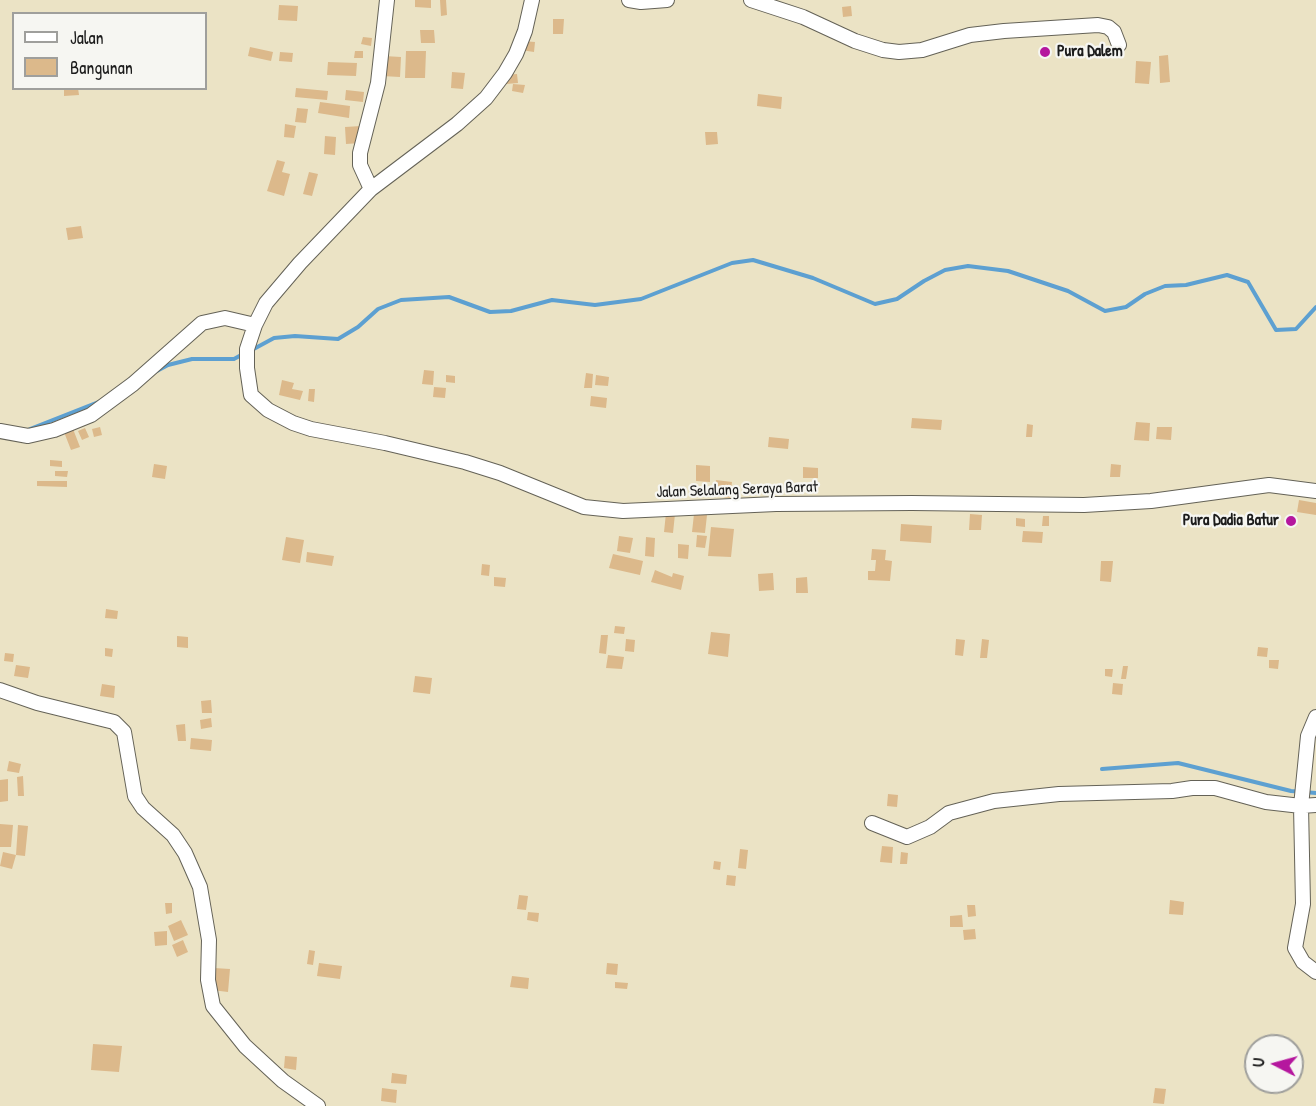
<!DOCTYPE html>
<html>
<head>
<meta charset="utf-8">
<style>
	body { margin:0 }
	#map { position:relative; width:1316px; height:1106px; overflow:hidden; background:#ebe3c5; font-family:"Patrick Hand",sans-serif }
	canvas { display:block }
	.legend { position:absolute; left:12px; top:12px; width:195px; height:78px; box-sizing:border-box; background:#f6f6f2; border:2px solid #9f9f9c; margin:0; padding:8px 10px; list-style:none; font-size:18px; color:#1c1c1c }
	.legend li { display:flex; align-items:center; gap:12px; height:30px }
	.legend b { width:30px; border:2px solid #9f9f9c }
	.north { position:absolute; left:1244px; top:1034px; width:60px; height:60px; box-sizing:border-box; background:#f6f6f2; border:2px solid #9f9f9c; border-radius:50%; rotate:276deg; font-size:16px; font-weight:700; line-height:24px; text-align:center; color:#1c1c1c }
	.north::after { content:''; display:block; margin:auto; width:21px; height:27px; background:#b5179e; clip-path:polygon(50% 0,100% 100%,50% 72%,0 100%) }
</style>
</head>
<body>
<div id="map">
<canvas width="1316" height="1106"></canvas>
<ul class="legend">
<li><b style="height:8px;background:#fff"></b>Jalan</li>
<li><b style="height:16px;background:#dcb98b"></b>Bangunan</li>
</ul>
<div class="north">U</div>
</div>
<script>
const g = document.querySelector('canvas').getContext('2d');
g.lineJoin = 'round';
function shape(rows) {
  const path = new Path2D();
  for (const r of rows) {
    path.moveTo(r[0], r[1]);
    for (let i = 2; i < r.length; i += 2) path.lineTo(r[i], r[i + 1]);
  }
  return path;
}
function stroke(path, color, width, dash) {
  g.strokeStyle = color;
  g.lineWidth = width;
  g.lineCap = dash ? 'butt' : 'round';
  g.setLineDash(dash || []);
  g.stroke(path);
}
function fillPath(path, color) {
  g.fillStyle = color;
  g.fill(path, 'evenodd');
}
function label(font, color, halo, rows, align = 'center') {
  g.font = font + ' "Patrick Hand",sans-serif';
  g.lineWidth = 4.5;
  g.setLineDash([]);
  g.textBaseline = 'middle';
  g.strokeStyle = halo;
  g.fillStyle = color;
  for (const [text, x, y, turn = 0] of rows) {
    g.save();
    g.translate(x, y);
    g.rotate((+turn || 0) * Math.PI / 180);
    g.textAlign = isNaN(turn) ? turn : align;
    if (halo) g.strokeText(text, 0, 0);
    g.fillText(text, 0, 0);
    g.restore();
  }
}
stroke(shape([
	[250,351,274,338,295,336,338,339,358,327,378,309,401,300,449,297,490,312,511,311,552,300,595,305,641,299,732,263,753,260,813,278,875,304,897,299,924,281,945,270,968,266,1008,271,1068,291,1105,311,1126,307,1145,294,1165,286,1186,285,1227,275,1248,282,1276,330,1296,329,1316,307],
	[155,372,168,365,192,359,234,359,243,354],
	[30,429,101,401],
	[1102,769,1178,763,1291,791,1316,793]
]), '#5da0d1', 4);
fillPath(shape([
	[415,0,431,0,431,8,415,7],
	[440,0,446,0,447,15,441,16],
	[279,5,298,6,297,21,278,20],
	[851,6,852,16,843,17,842,7],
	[553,19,564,19,563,34,553,34],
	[420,30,434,30,435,43,421,43],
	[363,37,372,38,371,46,361,44],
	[522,41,535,42,534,52,521,50],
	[250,47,273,52,271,61,248,56],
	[355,51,363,51,363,58,354,58],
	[406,51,426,51,425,78,405,78],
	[280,52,293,53,292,62,279,61],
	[1168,55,1170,82,1160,83,1159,56],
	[384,56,401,57,400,77,382,76],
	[1136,61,1151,62,1149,84,1135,83],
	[328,62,357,63,356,76,327,75],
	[452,72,465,73,463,89,451,88],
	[517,74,518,83,506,84,505,75],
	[513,84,525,85,523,93,512,91],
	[64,88,78,88,79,95,64,96],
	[296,88,328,91,327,100,295,97],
	[346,90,364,92,363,102,345,100],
	[758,94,782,97,781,109,757,106],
	[320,102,350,106,349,118,318,113],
	[297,108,308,109,306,123,295,122],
	[285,124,296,126,294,138,284,137],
	[361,126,361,143,346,144,345,127],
	[705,132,717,132,718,144,706,145],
	[325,136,336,137,335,155,324,154],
	[277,160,285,162,282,172,290,174,284,196,267,191],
	[309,172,318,174,312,196,303,194],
	[81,226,83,238,68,240,66,228],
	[424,370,434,371,433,385,422,384],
	[586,373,593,374,592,388,584,388],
	[446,375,455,376,455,383,446,382],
	[596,375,609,377,608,386,595,385],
	[282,380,294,383,292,389,303,391,300,400,279,395],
	[434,387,446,388,445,398,433,397],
	[309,389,315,389,314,402,308,401],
	[591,396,607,398,606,408,590,406],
	[912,418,942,420,941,430,911,428],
	[1136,422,1150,423,1149,441,1134,440],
	[1027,424,1033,425,1032,437,1026,437],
	[100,427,102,435,94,437,92,429],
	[1157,427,1172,427,1171,440,1156,439],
	[85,428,89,437,82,440,78,431],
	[73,429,80,447,71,450,64,432],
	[769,437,789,439,788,449,768,447],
	[50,460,62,461,62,467,50,466],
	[154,464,167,466,165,479,152,477],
	[1111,464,1121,465,1120,477,1110,477],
	[696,465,710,466,710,482,696,481],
	[803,467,818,468,818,478,803,478],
	[55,471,68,471,67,477,55,476],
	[716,480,732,482,730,498,714,496],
	[37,481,67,481,67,487,37,486],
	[1299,500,1316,503,1316,515,1297,512],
	[666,513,675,514,673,533,664,532],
	[694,514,707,515,705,533,692,532],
	[970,514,982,515,981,530,969,530],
	[1043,516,1049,516,1049,526,1042,526],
	[1016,518,1025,519,1025,527,1016,526],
	[901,524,932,526,931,543,900,541],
	[711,527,734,529,731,557,708,556],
	[1023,531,1043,532,1042,543,1022,542],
	[697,535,707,536,705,548,696,547],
	[619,536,633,538,630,553,617,551],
	[286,537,304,540,300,563,282,560],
	[646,537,655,538,654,557,645,556],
	[678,544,689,545,688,559,678,558],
	[872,549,886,550,885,560,892,561,890,581,868,580,868,571,875,571,876,560,871,560],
	[307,552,334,556,332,566,306,562],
	[613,554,643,561,640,575,609,568],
	[1101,561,1113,561,1111,582,1100,581],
	[482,564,490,565,489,576,481,575],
	[655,570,672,577,673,573,684,576,681,590,651,582],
	[773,573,774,590,759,591,758,574],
	[494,577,506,578,505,587,494,586],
	[807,577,808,593,796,593,796,578],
	[106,609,118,611,117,619,105,618],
	[615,626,625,627,624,634,614,633],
	[711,632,730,634,728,657,708,654],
	[601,635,608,635,606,654,599,653],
	[177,636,188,637,188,648,177,647],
	[626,639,635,640,634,652,625,651],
	[956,639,965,640,963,656,955,655],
	[982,639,989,640,987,658,980,658],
	[1258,647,1268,648,1267,657,1257,656],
	[105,648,113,649,112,657,105,656],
	[5,653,14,654,13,662,4,661],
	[608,655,624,657,622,669,606,668],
	[1269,660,1279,660,1278,669,1269,668],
	[16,665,30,667,28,678,14,676],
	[1123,666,1128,666,1126,679,1121,679],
	[1105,669,1113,669,1112,677,1105,676],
	[415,676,432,678,430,694,413,692],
	[1113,683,1123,684,1122,695,1112,694],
	[102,684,115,686,114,698,100,696],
	[211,700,212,713,202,713,201,701],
	[211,718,212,727,201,729,200,720],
	[185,724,186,741,178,741,176,725],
	[191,738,212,740,211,751,190,749],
	[9,761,21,764,19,773,7,771],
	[23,776,24,796,18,796,17,777],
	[8,779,8,801,0,802,0,780],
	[888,794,898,795,897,807,887,806],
	[0,824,13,825,11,847,0,847],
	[18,825,28,826,25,856,16,855],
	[882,846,893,847,892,863,880,862],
	[740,849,748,850,746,869,738,868],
	[3,852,16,855,12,869,0,866],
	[901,852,908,853,907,864,900,864],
	[714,861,721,862,720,870,713,869],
	[727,875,736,876,735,886,726,885],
	[519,895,528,896,526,910,517,909],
	[1170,900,1184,902,1183,915,1169,914],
	[165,903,172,903,172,913,166,914],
	[967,905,975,905,976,916,968,917],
	[528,912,539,913,538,922,527,920],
	[962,915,963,927,950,927,950,916],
	[181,920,188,935,174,941,168,926],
	[975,929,976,939,964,940,963,930],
	[167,931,167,945,155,946,154,932],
	[183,940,188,952,177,957,172,945],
	[309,950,315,951,313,965,307,964],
	[319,963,342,966,340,979,317,976],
	[607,963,618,964,617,975,606,974],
	[214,968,230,969,228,992,212,990],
	[512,976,529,978,528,989,510,987],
	[615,982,628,983,627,989,615,988],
	[93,1044,122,1046,119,1072,91,1070],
	[285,1056,297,1057,296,1070,284,1068],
	[392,1073,407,1075,406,1084,391,1083],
	[382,1088,397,1090,396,1103,381,1101],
	[1155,1088,1166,1089,1164,1104,1153,1103]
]), '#dcb98b');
const minor = shape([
	[532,0,525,31,516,54,505,73,486,98,457,124,371,189,300,263,266,303,255,325,247,349,247,368,251,395,268,410,293,423,311,429,385,443,465,462,500,473,584,507,623,511,776,504,912,503,1084,505,1151,501,1269,485,1316,491],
	[629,0,641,2,667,0],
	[751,0,803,17,855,41,883,50,899,52,922,50,970,35,1004,31,1098,25,1108,27,1114,32,1119,45],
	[371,189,360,165,360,153,378,83,387,0],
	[0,431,28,436,54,430,91,415,133,384,202,323,225,318,255,325],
	[0,690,37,703,114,722,124,732,135,796,143,808,173,835,185,853,200,887,209,940,208,980,213,1006,245,1046,283,1081,318,1106],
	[1316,717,1308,736,1301,806,1303,904,1295,948,1303,962,1316,972],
	[872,823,907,837,930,827,949,813,994,801,1059,794,1172,791,1192,788,1215,788,1266,802,1301,806,1316,805]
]);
stroke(minor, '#646257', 16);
stroke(minor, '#fff', 14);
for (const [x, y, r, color] of [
	[1045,52,6,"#b5179e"],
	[1291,521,6,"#b5179e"]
]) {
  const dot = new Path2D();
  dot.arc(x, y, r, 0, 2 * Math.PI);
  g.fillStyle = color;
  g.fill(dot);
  stroke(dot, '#f6f6f2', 2);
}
label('bold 16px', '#1c1c1c', '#f6f6f2', [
	["Pura Dalem",1057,52],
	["Pura Dadia Batur",1279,521,"right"]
], 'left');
label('16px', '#1c1c1c', '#f6f6f2', [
	["Jalan Selalang Seraya Barat",737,490,-2]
]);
</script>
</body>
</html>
